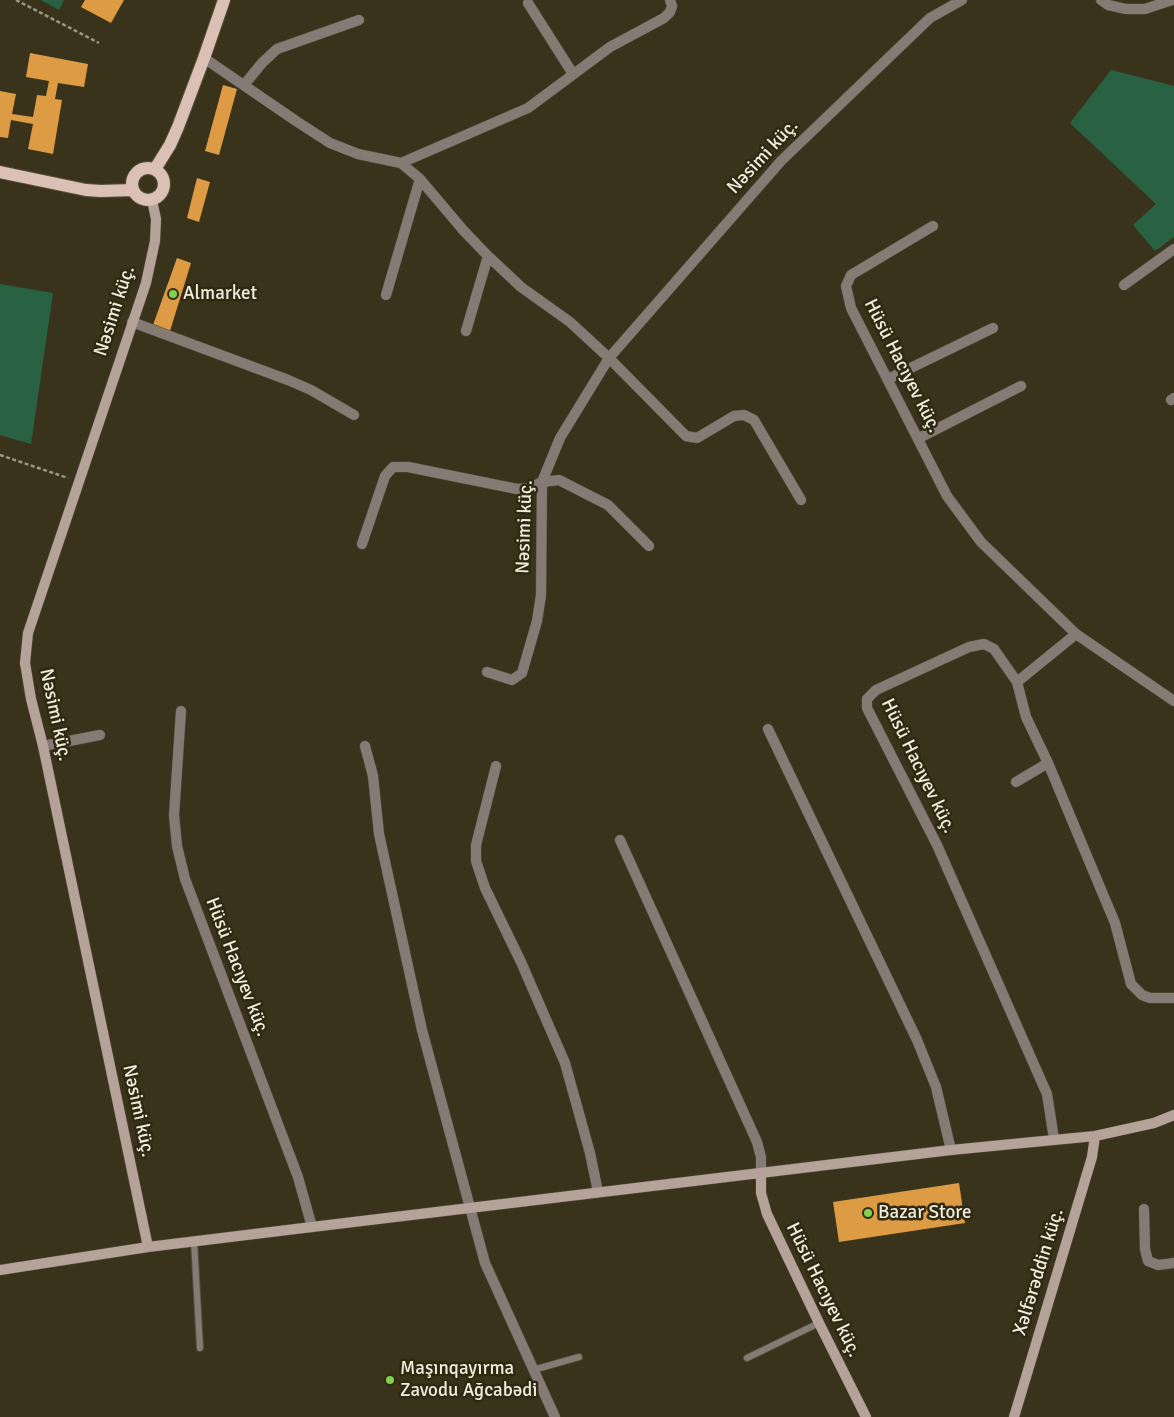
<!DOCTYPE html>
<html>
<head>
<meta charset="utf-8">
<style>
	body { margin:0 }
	canvas { display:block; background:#39331b }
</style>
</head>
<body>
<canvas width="1174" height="1417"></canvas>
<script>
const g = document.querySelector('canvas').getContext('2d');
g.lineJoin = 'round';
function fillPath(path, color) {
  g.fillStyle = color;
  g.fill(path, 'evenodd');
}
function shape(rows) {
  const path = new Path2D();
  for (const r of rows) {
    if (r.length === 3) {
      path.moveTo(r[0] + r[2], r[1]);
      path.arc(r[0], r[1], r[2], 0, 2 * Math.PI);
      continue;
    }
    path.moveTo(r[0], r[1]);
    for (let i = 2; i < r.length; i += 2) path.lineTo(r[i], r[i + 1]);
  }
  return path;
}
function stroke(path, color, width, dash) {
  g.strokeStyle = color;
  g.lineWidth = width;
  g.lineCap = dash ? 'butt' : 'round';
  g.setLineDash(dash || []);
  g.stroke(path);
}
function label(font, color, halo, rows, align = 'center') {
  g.font = font + ' Signika,sans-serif';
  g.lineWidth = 5;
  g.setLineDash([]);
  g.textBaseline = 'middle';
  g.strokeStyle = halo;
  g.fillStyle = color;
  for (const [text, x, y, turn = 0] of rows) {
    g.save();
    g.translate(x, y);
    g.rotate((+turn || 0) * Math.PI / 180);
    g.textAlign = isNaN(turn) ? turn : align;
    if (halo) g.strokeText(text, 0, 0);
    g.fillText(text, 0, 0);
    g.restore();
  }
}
fillPath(shape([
	[41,0,64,0,59,10],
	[1111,70,1174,86,1174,237,1155,251,1133,225,1156,204,1070,123],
	[0,284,53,293,31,444,0,435]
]), '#296243');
fillPath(shape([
	[85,0,124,0,111,23,81,7],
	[30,53,88,64,84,87,58,83,55,99,62,100,53,154,28,149,33,124,11,120,8,138,0,137,0,91,16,94,12,114,33,117,37,95,46,96,49,81,26,77],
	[223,85,237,89,219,155,205,151],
	[197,178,210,182,199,222,187,218],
	[177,258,191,263,170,331,153,325],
	[959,1183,965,1223,839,1242,833,1202]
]), '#dd9b43');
const lane = shape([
	[194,1241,200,1348],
	[747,1358,819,1323],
	[533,1370,579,1357]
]);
const street = shape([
	[1101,0,1108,5,1126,9,1145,9,1172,0],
	[528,3,573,74],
	[204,58,296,121,330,143,358,154,401,163,420,179,463,230,488,256,521,287,570,322,609,358,686,436,697,438,734,416,744,415,754,420,801,500],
	[244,85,262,63,277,49,359,20],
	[401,163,528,108,610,47,664,18,670,12,672,6,670,0],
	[933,226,851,275,846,286,851,308,947,496,981,542,1076,634,1174,701],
	[1124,285,1174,249],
	[386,295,420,179],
	[132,322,288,380,311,390,354,415],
	[466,331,488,256],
	[888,379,993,328],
	[1171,400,1174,398],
	[919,438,1021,386],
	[362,544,385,476,393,467,408,467,517,489,530,488,542,482,559,480,608,505,649,546],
	[487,672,512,680,522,673,537,621,541,595,542,482,560,438,609,358,781,161,930,18,962,0],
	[1017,682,1076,634],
	[181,711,174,815,177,846,185,879,298,1177,312,1227],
	[768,729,917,1040,936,1087,951,1150],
	[43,746,100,735],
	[365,746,373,776,379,834,422,1030,485,1263,555,1417],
	[496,766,476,845,476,861,485,888,521,962,565,1063,590,1153,598,1192],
	[1016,782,1048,763],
	[620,840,757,1142,761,1157,761,1174],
	[1054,1139,1047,1094,937,845,867,708,867,699,876,690,969,647,984,644,994,649,1017,682,1026,717,1048,763,1115,923,1131,984,1142,995,1150,998,1174,998],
	[1144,1209,1145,1249,1148,1261,1158,1265,1174,1263]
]);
const secondary = shape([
	[761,1174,761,1193,767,1214,819,1323,866,1417],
	[148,1247,43,746,31,699,25,663,28,633,146,283,155,241,156,219,152,200],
	[0,1270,148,1247,312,1227,951,1150,1095,1136,1154,1123,1174,1115],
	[1014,1417,1092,1157,1095,1136]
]);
const primary = shape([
	[148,184,16],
	[155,169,170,145,178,127,204,58,224,0],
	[0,172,86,190,101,191,133,190]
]);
stroke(lane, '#56503a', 8);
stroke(street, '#56503a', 11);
stroke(secondary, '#56503a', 11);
stroke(primary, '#56503a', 14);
stroke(shape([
	[16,0,99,43],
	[0,455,68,478]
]), '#9b9683', 2.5, [4, 2.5]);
stroke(lane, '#867a74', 6);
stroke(street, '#867a74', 10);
stroke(secondary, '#b5a299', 10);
stroke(primary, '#dac0b5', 12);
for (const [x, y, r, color] of [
	[173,294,5,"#80d051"],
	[868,1213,5,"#80d051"],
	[390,1380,5,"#80d051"]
]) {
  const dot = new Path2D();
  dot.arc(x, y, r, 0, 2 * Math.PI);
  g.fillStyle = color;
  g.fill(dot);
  stroke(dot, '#2f2911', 2);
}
label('19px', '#efebdd', '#2f2911', [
	["Nəsimi küç.",763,157,-47],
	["Nəsimi küç.",115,311,-72],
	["Hüsü Hacıyev küç.",902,366,63],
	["Nəsimi küç.",525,527,-88],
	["Nəsimi küç.",55,715,78],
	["Hüsü Hacıyev küç.",918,766,64],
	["Hüsü Hacıyev küç.",237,967,69],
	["Nəsimi küç.",138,1111,78],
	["Xəlfərəddin küç.",1039,1272,-73],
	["Hüsü Hacıyev küç.",823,1290,64]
]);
label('19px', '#efebdd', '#2f2911', [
	["Almarket",183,294],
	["Bazar Store",878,1213],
	["Maşınqayırma",400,1369],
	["Zavodu Ağcabədi",400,1391]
], 'left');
</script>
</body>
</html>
